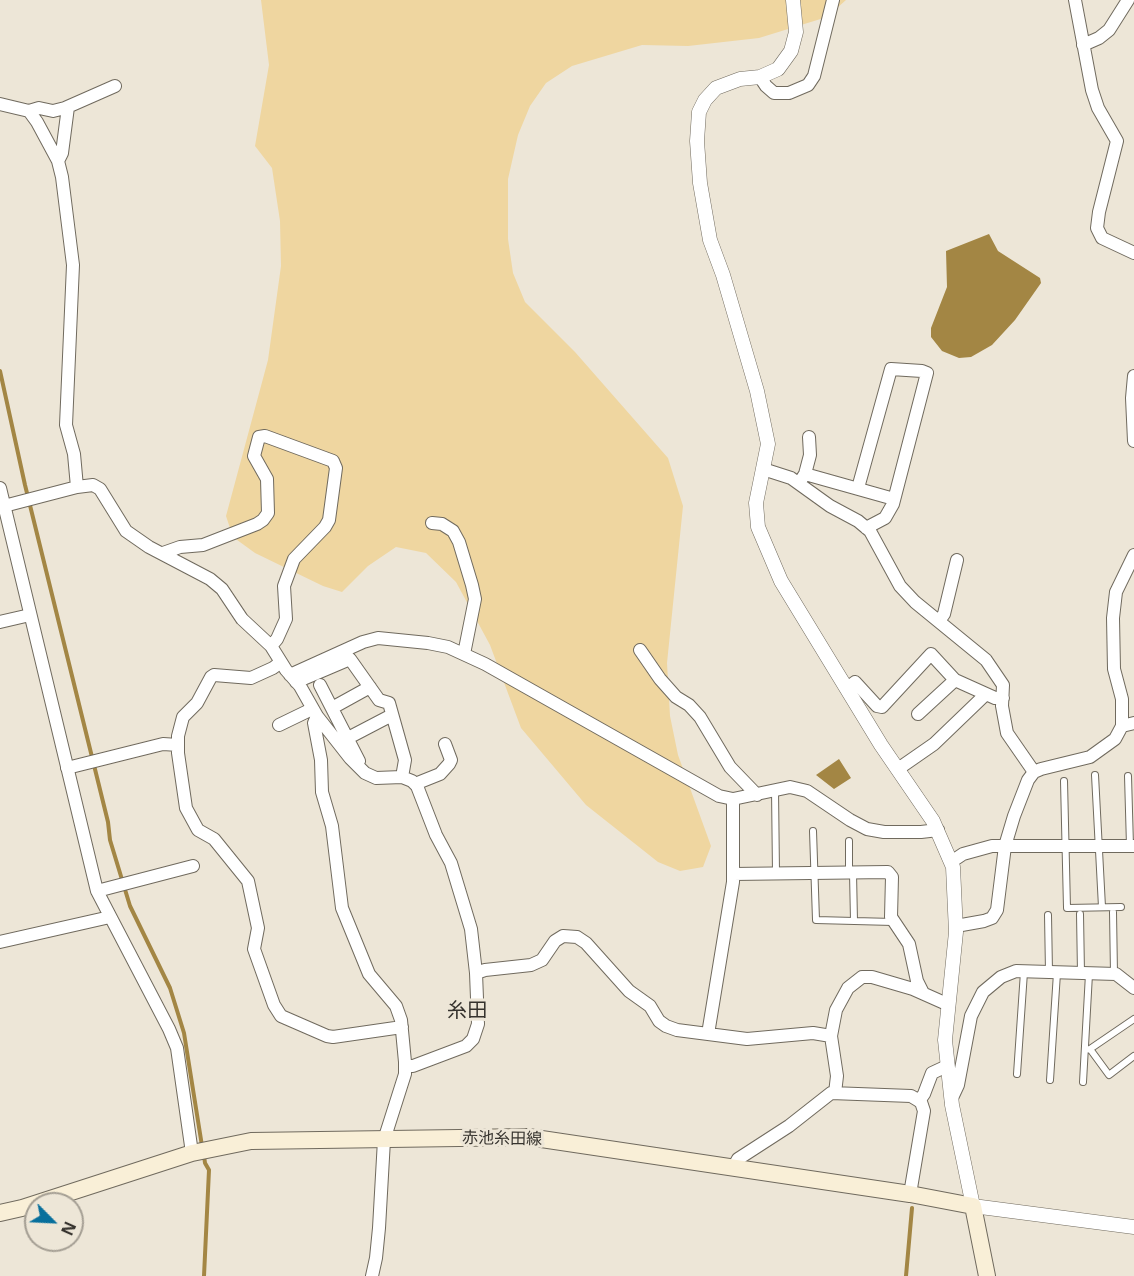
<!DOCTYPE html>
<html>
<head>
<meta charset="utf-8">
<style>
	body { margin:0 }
	#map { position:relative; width:1134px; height:1276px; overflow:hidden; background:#ede6d7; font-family:"Open Sans",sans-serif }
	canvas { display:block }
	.north { position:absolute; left:24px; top:1192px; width:60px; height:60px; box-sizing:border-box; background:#ede6d7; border:2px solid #a49e93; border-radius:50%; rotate:114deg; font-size:16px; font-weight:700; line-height:24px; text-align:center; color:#36332e }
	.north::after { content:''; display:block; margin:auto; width:21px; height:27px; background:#076f9c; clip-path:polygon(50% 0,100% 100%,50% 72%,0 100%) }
</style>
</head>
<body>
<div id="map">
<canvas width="1134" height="1276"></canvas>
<div class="north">N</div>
</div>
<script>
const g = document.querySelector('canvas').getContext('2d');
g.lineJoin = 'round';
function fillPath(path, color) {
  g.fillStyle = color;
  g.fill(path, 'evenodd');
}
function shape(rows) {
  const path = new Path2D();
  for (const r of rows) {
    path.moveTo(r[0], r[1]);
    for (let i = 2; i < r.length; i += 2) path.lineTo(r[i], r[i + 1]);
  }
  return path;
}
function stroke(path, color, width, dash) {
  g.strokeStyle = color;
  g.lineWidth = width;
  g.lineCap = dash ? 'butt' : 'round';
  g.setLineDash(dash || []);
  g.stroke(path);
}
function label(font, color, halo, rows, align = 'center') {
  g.font = font + ' "Open Sans","Noto Sans JP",sans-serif';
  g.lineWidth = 6;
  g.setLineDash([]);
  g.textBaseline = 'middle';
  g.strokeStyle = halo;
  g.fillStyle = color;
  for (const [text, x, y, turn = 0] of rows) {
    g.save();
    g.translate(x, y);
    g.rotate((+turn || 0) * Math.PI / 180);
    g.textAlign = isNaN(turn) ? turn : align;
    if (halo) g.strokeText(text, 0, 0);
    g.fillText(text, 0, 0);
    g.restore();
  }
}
fillPath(shape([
	[261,0,846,0,827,17,759,38,688,46,642,45,572,66,546,83,530,106,518,135,508,179,508,239,513,273,525,302,575,352,668,458,683,506,667,663,670,716,678,755,711,846,703,867,680,871,658,862,586,805,521,728,490,645,456,582,426,553,396,547,368,566,342,592,323,586,255,553,233,537,226,516,268,360,281,266,280,221,272,168,255,146,269,65]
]), '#efd6a0');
fillPath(shape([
	[989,234,998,251,1040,278,1041,283,1015,320,992,345,971,357,959,358,942,351,931,337,931,328,947,287,946,251],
	[839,759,851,778,834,789,816,775]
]), '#a38644');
stroke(shape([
	[0,371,25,485,108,822,110,840,130,906,170,988,184,1033,202,1146],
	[204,1156,205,1163,209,1170,204,1276],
	[906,1276,912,1208]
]), '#a38644', 4);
const service = shape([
	[1095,775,1102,907],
	[1128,776,1130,846],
	[1064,781,1067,908,1121,907],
	[775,790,776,873],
	[813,831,816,920,893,922],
	[849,841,849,872],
	[853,873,854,921],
	[1113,912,1114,974],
	[1080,914,1081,973],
	[1048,915,1049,972],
	[1090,1049,1134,1019],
	[1085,1050,1090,1049,1109,1075,1134,1056],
	[1017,1074,1024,972],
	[1050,1080,1057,973],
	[1083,1082,1089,974]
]);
const minor = shape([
	[1075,0,1092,90,1098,108,1117,141,1099,212,1097,228,1102,238,1134,253],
	[1083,45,1099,38,1109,30,1128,0],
	[760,77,766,86,774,93,789,93,808,85,814,76,833,0],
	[0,104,29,111,37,122,58,161,62,177,73,265,66,425,74,454,77,487],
	[29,111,39,108,53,111,65,108,115,86],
	[58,161,62,153,68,107],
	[1134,376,1132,398,1134,441],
	[763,469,791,478,830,506,858,521,870,531,900,586,915,602,986,660,1003,685,1002,706,1007,733,1034,772],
	[805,474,894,499],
	[801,480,805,474,810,455,809,437],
	[0,488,97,891,169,1029,177,1048,192,1153],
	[858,488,891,369,922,371,927,373,893,504,885,518,866,528],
	[4,506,77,487,93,485,100,489,126,531,149,547,210,579,222,589,242,619,271,646,286,670,300,686,317,716,350,758,365,773,376,778,402,777,412,781,417,786,436,835,451,863,471,929,476,973,478,1024,473,1039,466,1046,413,1066,405,1066],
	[432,523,442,524,453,531,459,542,472,585,475,599,464,654],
	[163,553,180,547,203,545,257,524,263,520,268,513,267,479,254,456,259,437,265,436,333,461,336,468,329,520,325,527,294,559,284,586,286,619,277,639,271,646],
	[939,621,944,614,957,560],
	[0,622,30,615],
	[640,650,660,679,676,697,689,705,700,717,730,767,757,795],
	[281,662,273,668,251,678,214,675,211,677,197,703,183,717,178,736,178,753,186,808,198,830,214,839,248,881,258,928,254,949,274,1005,281,1016,327,1036,333,1037,402,1027],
	[290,675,363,642,378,638,428,643,448,647,485,664,719,796,733,799,790,787,807,791,850,820,867,829,884,832,921,832,938,830],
	[296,682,350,659,379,700,389,703,405,760,402,777],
	[320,685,359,761],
	[847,688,855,682,877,706,882,707,931,654,955,680,995,698,1003,698],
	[332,708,370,687],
	[918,714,955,680],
	[317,716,314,723,321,760,322,792,332,826,342,908,369,974,396,1006,401,1020,405,1062,405,1074,384,1140,379,1228,376,1258,372,1276],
	[279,725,312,709],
	[1122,726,1134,723],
	[348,738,392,715],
	[67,768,163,744,178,745],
	[898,769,934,744,986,694],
	[415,784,440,774,449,764,451,760,445,744],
	[951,862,963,854,992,846,1134,846],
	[733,874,888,872,892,877,891,917,909,944,917,981,923,993],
	[97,891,193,866],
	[956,926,984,921,992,918,997,910,1005,846,1014,816,1028,780,1034,772,1041,769,1090,757,1115,739,1122,726,1122,699,1114,669,1113,618,1116,592,1134,555],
	[0,942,110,917],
	[476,973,485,970,531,965,542,960,555,941,563,936,577,937,586,943,629,991,650,1006,659,1021,666,1026,677,1030,747,1039,813,1033,831,1036],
	[708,1034,733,882,733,799],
	[835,1093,837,1076,831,1036,836,1010,848,988,862,977,872,977,913,989,949,1005],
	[951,1100,958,1085,971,1016,983,992,1001,977,1016,971,1116,974,1134,988],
	[919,1101,924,1094,932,1073,947,1066],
	[733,1168,738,1159,789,1126,831,1093,911,1096,921,1102,924,1111,910,1194]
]);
const tertiary = shape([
	[793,0,796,32,791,51,778,69,760,77,740,79,716,88,705,100,699,112,697,141,700,183,710,240,723,275,757,391,768,444,756,503,758,527,781,581,881,745,933,821,953,867,956,932,945,1040,952,1105,973,1206,1134,1227]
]);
const secondary = shape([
	[0,1213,22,1208,192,1153,251,1141,528,1137,910,1194,973,1206,987,1276]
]);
stroke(service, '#706a5e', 8);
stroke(minor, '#706a5e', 14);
stroke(tertiary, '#706a5e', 15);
stroke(secondary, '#706a5e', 18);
stroke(service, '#fff', 6);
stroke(minor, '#fff', 12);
stroke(tertiary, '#fff', 14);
stroke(secondary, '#f9efd7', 16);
label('16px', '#36332e', '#ede6d7', [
	["赤池糸田線",502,1139,1]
]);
label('20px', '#36332e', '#ede6d7', [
	["糸田",467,1011]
]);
</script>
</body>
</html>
